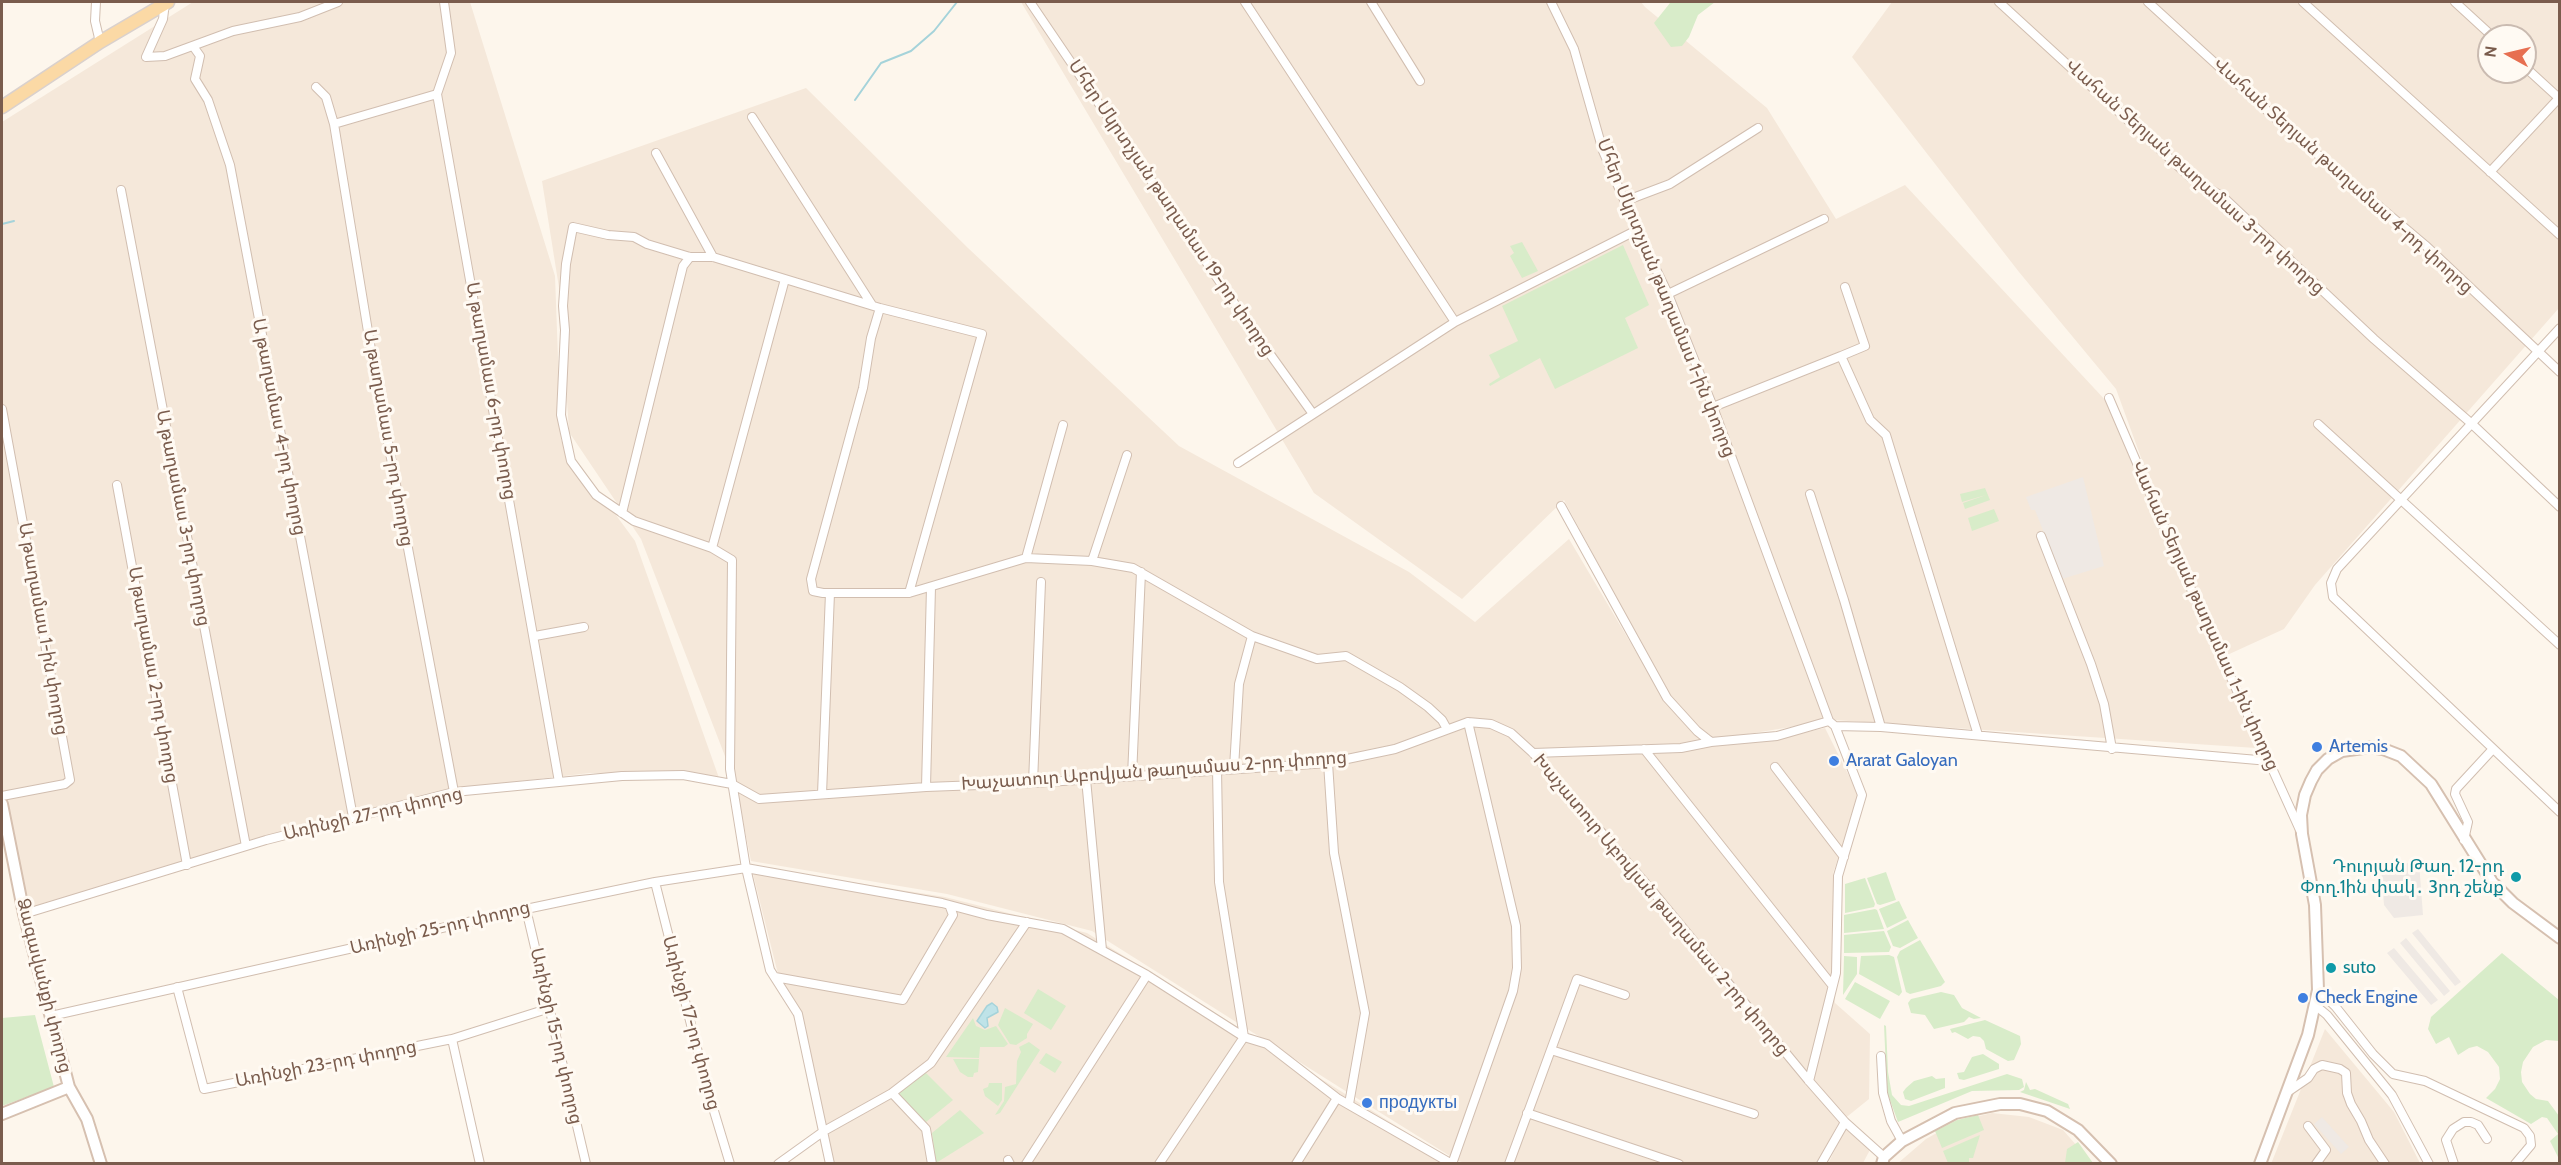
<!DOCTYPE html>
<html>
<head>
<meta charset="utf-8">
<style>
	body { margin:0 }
	#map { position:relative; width:2561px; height:1165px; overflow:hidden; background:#fdf6ec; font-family:Cabin,sans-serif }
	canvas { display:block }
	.frame { position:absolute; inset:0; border:3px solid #7a5c4d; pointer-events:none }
	.north { position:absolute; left:2477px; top:24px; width:60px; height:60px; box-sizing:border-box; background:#fffaf3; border:2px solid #cabbb1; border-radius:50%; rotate:278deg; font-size:16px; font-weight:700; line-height:24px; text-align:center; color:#7a5c4d }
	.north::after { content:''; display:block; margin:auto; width:21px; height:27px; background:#e76f51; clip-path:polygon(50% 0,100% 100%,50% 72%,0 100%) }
</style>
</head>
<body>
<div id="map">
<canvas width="2561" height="1165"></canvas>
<div class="frame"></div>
<div class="north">N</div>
</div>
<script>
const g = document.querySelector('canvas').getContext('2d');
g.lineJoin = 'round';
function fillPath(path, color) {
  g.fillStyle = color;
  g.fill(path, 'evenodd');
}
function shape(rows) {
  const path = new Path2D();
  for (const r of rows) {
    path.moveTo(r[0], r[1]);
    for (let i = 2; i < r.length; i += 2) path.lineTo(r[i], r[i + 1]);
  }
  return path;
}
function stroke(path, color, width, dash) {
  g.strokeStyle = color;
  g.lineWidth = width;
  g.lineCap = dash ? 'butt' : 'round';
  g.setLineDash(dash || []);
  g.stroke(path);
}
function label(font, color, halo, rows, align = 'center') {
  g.font = font + ' Cabin,"Noto Sans Armenian",sans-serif';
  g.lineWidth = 6;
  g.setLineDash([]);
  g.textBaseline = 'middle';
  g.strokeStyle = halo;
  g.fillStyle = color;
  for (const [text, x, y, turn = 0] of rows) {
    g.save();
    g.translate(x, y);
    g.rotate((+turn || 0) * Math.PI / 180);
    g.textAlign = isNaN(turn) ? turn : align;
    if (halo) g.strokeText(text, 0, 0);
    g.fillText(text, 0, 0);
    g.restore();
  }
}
fillPath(shape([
	[193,2,470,2,555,276,561,440,635,541,719,778,590,773,460,788,27,909,2,802,2,122],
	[1021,2,1641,2,1645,7,1767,108,1836,219,1905,185,2107,402,2256,748,1834,720,1711,740,1672,700,1706,746,1761,742,1825,728,1859,796,1833,873,1835,1003,1870,1034,1869,1099,1838,1124,1817,1163,1466,1163,1458,1161,1355,1097,1092,931,947,894,751,861,735,782,641,539,569,432,560,294,542,181,806,88,968,248,1179,446,1409,572,1475,622,1569,539,1636,652,1667,692,1564,500,1462,599,1314,493],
	[1892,2,2559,2,2559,308,2315,585,2284,629,2225,656,2143,463,2116,389,2019,272,1852,57],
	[2489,36,2525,36,2525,72,2489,72],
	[751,866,945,897,1087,933,1456,1163,832,1163,812,1068,778,974],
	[2325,1029,2394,1112,2420,1163,2271,1164],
	[1992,1113,2029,1117,2063,1130,2092,1163,1897,1164,1926,1139,1958,1121],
	[1845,1129,1871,1148,1863,1163,1828,1164]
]), '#f5e8da');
fillPath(shape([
	[2083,477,2104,566,2062,579,2035,510,2031,510,2026,497],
	[2419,862,2423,915,2394,918,2384,905,2381,866],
	[2418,929,2461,982,2455,986,2412,933],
	[2406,938,2450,991,2444,996,2400,943],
	[2394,948,2438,1000,2431,1005,2387,953],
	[2322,1117,2349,1147,2341,1154,2314,1124]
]), '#efe9e4');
fillPath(shape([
	[1670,3,1670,2,1715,2,1698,15,1689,37,1682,46,1671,47,1654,23],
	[1522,242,1538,271,1522,278,1510,256,1514,253,1510,246],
	[1623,245,1649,305,1625,318,1638,348,1555,389,1540,358,1490,386,1489,384,1500,377,1489,355,1518,341,1502,306],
	[1985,488,1990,500,1965,509,1963,503,1986,495,1962,502,1960,494],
	[1994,509,1999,521,1972,531,1968,518],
	[1886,872,1896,900,1880,905,1877,904,1867,878],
	[1865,878,1875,904,1874,907,1845,913,1845,884],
	[1899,901,1907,918,1887,928,1879,909],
	[1875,909,1877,910,1884,929,1844,933,1844,915],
	[1908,920,1918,938,1900,948,1893,946,1887,931],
	[1884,931,1891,947,1889,952,1844,953,1844,935],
	[1920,940,1945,982,1941,986,1910,994,1906,992,1897,957,1900,951],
	[2502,953,2559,1000,2559,1041,2546,1040,2533,1047,2523,1062,2521,1072,2522,1082,2530,1094,2536,1099,2548,1101,2559,1116,2559,1159,2550,1141,2558,1134,2547,1118,2542,1117,2531,1124,2486,1098,2495,1089,2500,1079,2499,1067,2488,1052,2477,1046,2469,1048,2458,1055,2449,1037,2436,1044,2428,1029,2431,1017],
	[1889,955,1894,957,1902,992,1899,996,1859,974,1861,956],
	[1844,956,1857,957,1857,974,1843,995],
	[1855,982,1890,1001,1880,1019,1845,999],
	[1038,989,1066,1006,1051,1030,1024,1013],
	[1941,992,1954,995,1962,1008,1981,1018,1974,1019,1969,1017,1964,1022,1934,1029,1925,1015,1911,1013,1908,1003,1911,999],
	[1005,1008,1033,1024,1027,1034,1027,1038,1016,1045,1010,1044,998,1025],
	[35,1015,54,1087,2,1106,2,1018],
	[973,1018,976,1026,985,1030,996,1026,1008,1044,1004,1047,980,1047,979,1058,946,1057],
	[1985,1020,2020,1036,2021,1044,2014,1060,2008,1061,1986,1049,1984,1041,1980,1037,1973,1036,1968,1039,1955,1032,1952,1033,1950,1029],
	[1884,1025,1886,1026,1888,1072,1892,1095,1901,1105,1909,1106,2007,1074,2022,1079,2024,1087,2019,1090,1972,1091,1898,1122,1887,1092],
	[1029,1042,1040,1050,1000,1113,995,1115,1004,1101,1005,1087,1016,1084,1017,1061,1021,1052,1019,1047],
	[1046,1053,1062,1062,1055,1073,1039,1063],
	[1983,1054,1999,1064,1999,1069,1964,1080,1959,1079,1957,1073,1964,1072,1972,1057],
	[953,1059,979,1059,978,1072,974,1073,973,1077,968,1077,960,1072],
	[924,1071,953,1100,926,1122,898,1094],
	[1932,1076,1936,1079,1945,1078,1945,1088,1911,1101,1905,1099,1903,1092,1906,1088,1914,1081],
	[2026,1082,2030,1090,2035,1089,2068,1104,2070,1109,2020,1092,2024,1090],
	[989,1083,1002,1083,1002,1100,998,1106,985,1096,983,1089,988,1087],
	[960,1110,984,1133,936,1163,932,1133],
	[1978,1115,1984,1130,1942,1148,1935,1131,1957,1120],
	[1980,1135,1973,1158,1969,1158,1969,1163,1948,1163,1943,1151],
	[2078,1142,2093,1163,2065,1163,2067,1149]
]), '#d8ecc9');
const water = shape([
	[992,1003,997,1007,998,1012,987,1018,988,1026,985,1028,977,1021,987,1006,992,1003]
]);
fillPath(water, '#bfe3e8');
stroke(water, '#a5d3da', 1.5);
stroke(shape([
	[855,100,881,63,911,51,934,31,957,2],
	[2,224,14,221]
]), '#a5d3da', 2);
const street = shape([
	[96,2,95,21,100,42],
	[444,2,451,53,437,94,559,782],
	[1030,2,1247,322,1313,414],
	[1245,2,1455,322],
	[1371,2,1420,81],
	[1551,2,1574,49,1603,151,1637,230,1668,294,1713,407,1829,721,1835,726],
	[1999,2,2190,177,2223,197,2374,339,2472,424,2560,507],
	[2148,2,2284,126,2425,245,2560,372],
	[2303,2,2560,235],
	[2455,2,2492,36],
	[165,3,163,19,146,57,165,56,233,31,300,17,338,2],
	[193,46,200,56,195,79,208,100,230,165,353,817],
	[2525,67,2560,99],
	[316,87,326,97,334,124,374,368,454,792],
	[752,117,872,305],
	[334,124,437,94],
	[656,153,713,257],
	[2490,172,2560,97],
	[121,190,246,846],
	[1625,201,1670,184,1758,128],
	[1845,287,1865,346,1841,356,1870,420,1886,435,1978,735],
	[1668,294,1824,219],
	[880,308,871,338,863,388,811,579,813,591,823,593,909,593,1026,558,1092,561,1133,568,1252,636,1317,659,1346,656,1400,687,1428,707,1442,720,1447,729],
	[2560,328,2337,569,2331,583,2333,597,2560,812],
	[2109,398,2194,596,2300,830],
	[1713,407,1841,356],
	[2,409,70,780,65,784,2,796],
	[2318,424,2560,645],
	[1238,463,1455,322,1637,230],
	[117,485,187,865],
	[1810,494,1844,600,1881,727],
	[1561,506,1667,698,1697,731,1711,742,1777,736,1829,721],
	[622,513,683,266,690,257],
	[2041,536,2091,664,2104,704,2112,749],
	[712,548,785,279],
	[1026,558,1063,425],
	[1092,561,1127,455],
	[535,636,584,627],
	[1835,726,1881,727,2269,761],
	[1644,749,1832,985],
	[1533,753,1681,748,1711,742],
	[1328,763,1334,853,1365,1013,1349,1104],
	[1775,767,1844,857],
	[1234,768,1239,684,1252,636],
	[1132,776,1141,572],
	[1086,779,1102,950],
	[1033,783,1041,582],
	[926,787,931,587],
	[822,794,830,593],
	[2464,840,2468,822,2455,794,2456,789,2492,750],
	[655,882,707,1088,730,1164],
	[526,909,586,1164],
	[24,914,266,840,454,792,622,776,683,775,732,784,759,799,926,787,1033,783,1328,763,1395,749,1468,722,1491,724,1511,733,1533,753,1654,893,1809,1081,1845,1122,1884,1157],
	[775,977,903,1000,953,915,950,907],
	[177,987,204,1089,452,1039,550,1008],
	[2318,990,2335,1006,2373,1054,2393,1074,2425,1081,2524,1128,2530,1136,2531,1145,2515,1164],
	[2315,1005,2327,1015,2392,1095,2429,1164],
	[51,1016,526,909,655,882,746,868,730,769,732,560,712,548,634,521,596,495,571,461,561,415,565,330,563,306,566,264,573,227,608,235,634,237,647,244,690,257,713,257,880,308,982,334,909,593],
	[452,1039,480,1164],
	[1551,1050,1754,1114],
	[1881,1056,1883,1093,1891,1121,1902,1141],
	[1809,1081,1836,973,1838,876,1862,795,1835,726],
	[2289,1091,2308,1078,2314,1069,2322,1065,2340,1069,2346,1073,2347,1093,2351,1104,2361,1121,2369,1140,2385,1164],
	[892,1093,926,1129,932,1164],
	[1527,1113,1679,1164],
	[2308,1126,2326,1150,2316,1164],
	[1008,1160,1010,1164],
	[778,1164,824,1131,892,1093,931,1063,1027,922],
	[830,1164,798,1014,770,970,746,868,942,903,987,915,1063,929,1147,975,1244,1037,1267,1044,1337,1098,1452,1164],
	[1026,1164,1147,975],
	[1159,1164,1244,1037,1219,882,1217,769],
	[1296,1164,1337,1098],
	[1452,1164,1513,991,1517,968,1516,926,1468,722],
	[1509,1164,1577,979,1625,995],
	[1821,1164,1845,1122],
	[2454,1164,2446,1140,2453,1129,2464,1122,2471,1122,2478,1125,2487,1139]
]);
const secondary = shape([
	[2,804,24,914,69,1087,87,1119,101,1164],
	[2,1114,69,1087],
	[1882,1164,1884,1157,1902,1141,1955,1113,2000,1104,2020,1104,2047,1111,2078,1130,2111,1164],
	[2260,1164,2308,1035,2318,990,2315,905,2302,834,2301,815,2305,795,2311,781,2317,770,2328,759,2342,751,2370,747,2383,749,2401,756,2431,784,2492,882,2513,903,2560,938]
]);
const primary = shape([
	[2,107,100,42,168,2]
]);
stroke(street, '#d1beb0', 10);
stroke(secondary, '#d6c0b0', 14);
stroke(primary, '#dad1cd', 15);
stroke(street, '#fff', 8);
stroke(secondary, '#fff', 10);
stroke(primary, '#fbd9a5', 12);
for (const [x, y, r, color] of [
	[2317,747,6,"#3f7fe0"],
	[1834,761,6,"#3f7fe0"],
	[2516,877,6,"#0f9aa8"],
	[2331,968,6,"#0f9aa8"],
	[2303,998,6,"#3f7fe0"],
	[1367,1103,6,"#3f7fe0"]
]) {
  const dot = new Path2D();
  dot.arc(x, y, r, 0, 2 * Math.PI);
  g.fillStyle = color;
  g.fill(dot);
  stroke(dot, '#fffaf3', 2);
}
label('18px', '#7a5c4d', '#fffaf3', [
	["Վահան Տերյան թաղամաս 4-րդ փողոց",2343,176,42],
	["Վահան Տերյան թաղամաս 3-րդ փողոց",2195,177,42],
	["Մհեր Մկրտչյան թաղամաս 19-րդ փողոց",1171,208,56],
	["Մհեր Մկրտչյան թաղամաս 1-ին փողոց",1666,298,68],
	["Ա թաղամաս 6-րդ փողոց",491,391,80],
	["Ա թաղամաս 4-րդ փողոց",279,427,79],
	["Ա թաղամաս 5-րդ փողոց",388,438,80],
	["Ա թաղամաս 3-րդ փողոց",183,518,79],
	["Վահան Տերյան թաղամաս 1-ին փողոց",2205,616,66],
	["Ա թաղամաս 1-ին փողոց",43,629,80],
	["Ա թաղամաս 2-րդ փողոց",153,675,80],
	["Խաչատուր Աբովյան թաղամաս 2-րդ փողոց",1154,771,-4],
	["Առինջի 27-րդ փողոց",373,814,-13],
	["Խաչատուր Աբովյան թաղամաս 2-րդ փողոց",1661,905,50],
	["Առինջի 25-րդ փողոց",440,928,-13],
	["Ձագավանքի փողոց",44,986,76],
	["Առինջի 17-րդ փողոց",691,1023,75],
	["Առինջի 15-րդ փողոց",556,1036,77],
	["Առինջի 23-րդ փողոց",326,1064,-11]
]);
label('18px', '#366cbe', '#fffaf3', [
	["Artemis",2329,747],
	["Ararat Galoyan",1846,761],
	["Check Engine",2315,998],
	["продукты",1379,1103]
], 'left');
label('18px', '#0d838f', '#fffaf3', [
	["Դուրյան Թաղ. 12-րդ",2504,867],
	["Փող.1ին փակ․ 3րդ շենք",2504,888],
	["suto",2343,968,"left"]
], 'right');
</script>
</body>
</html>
